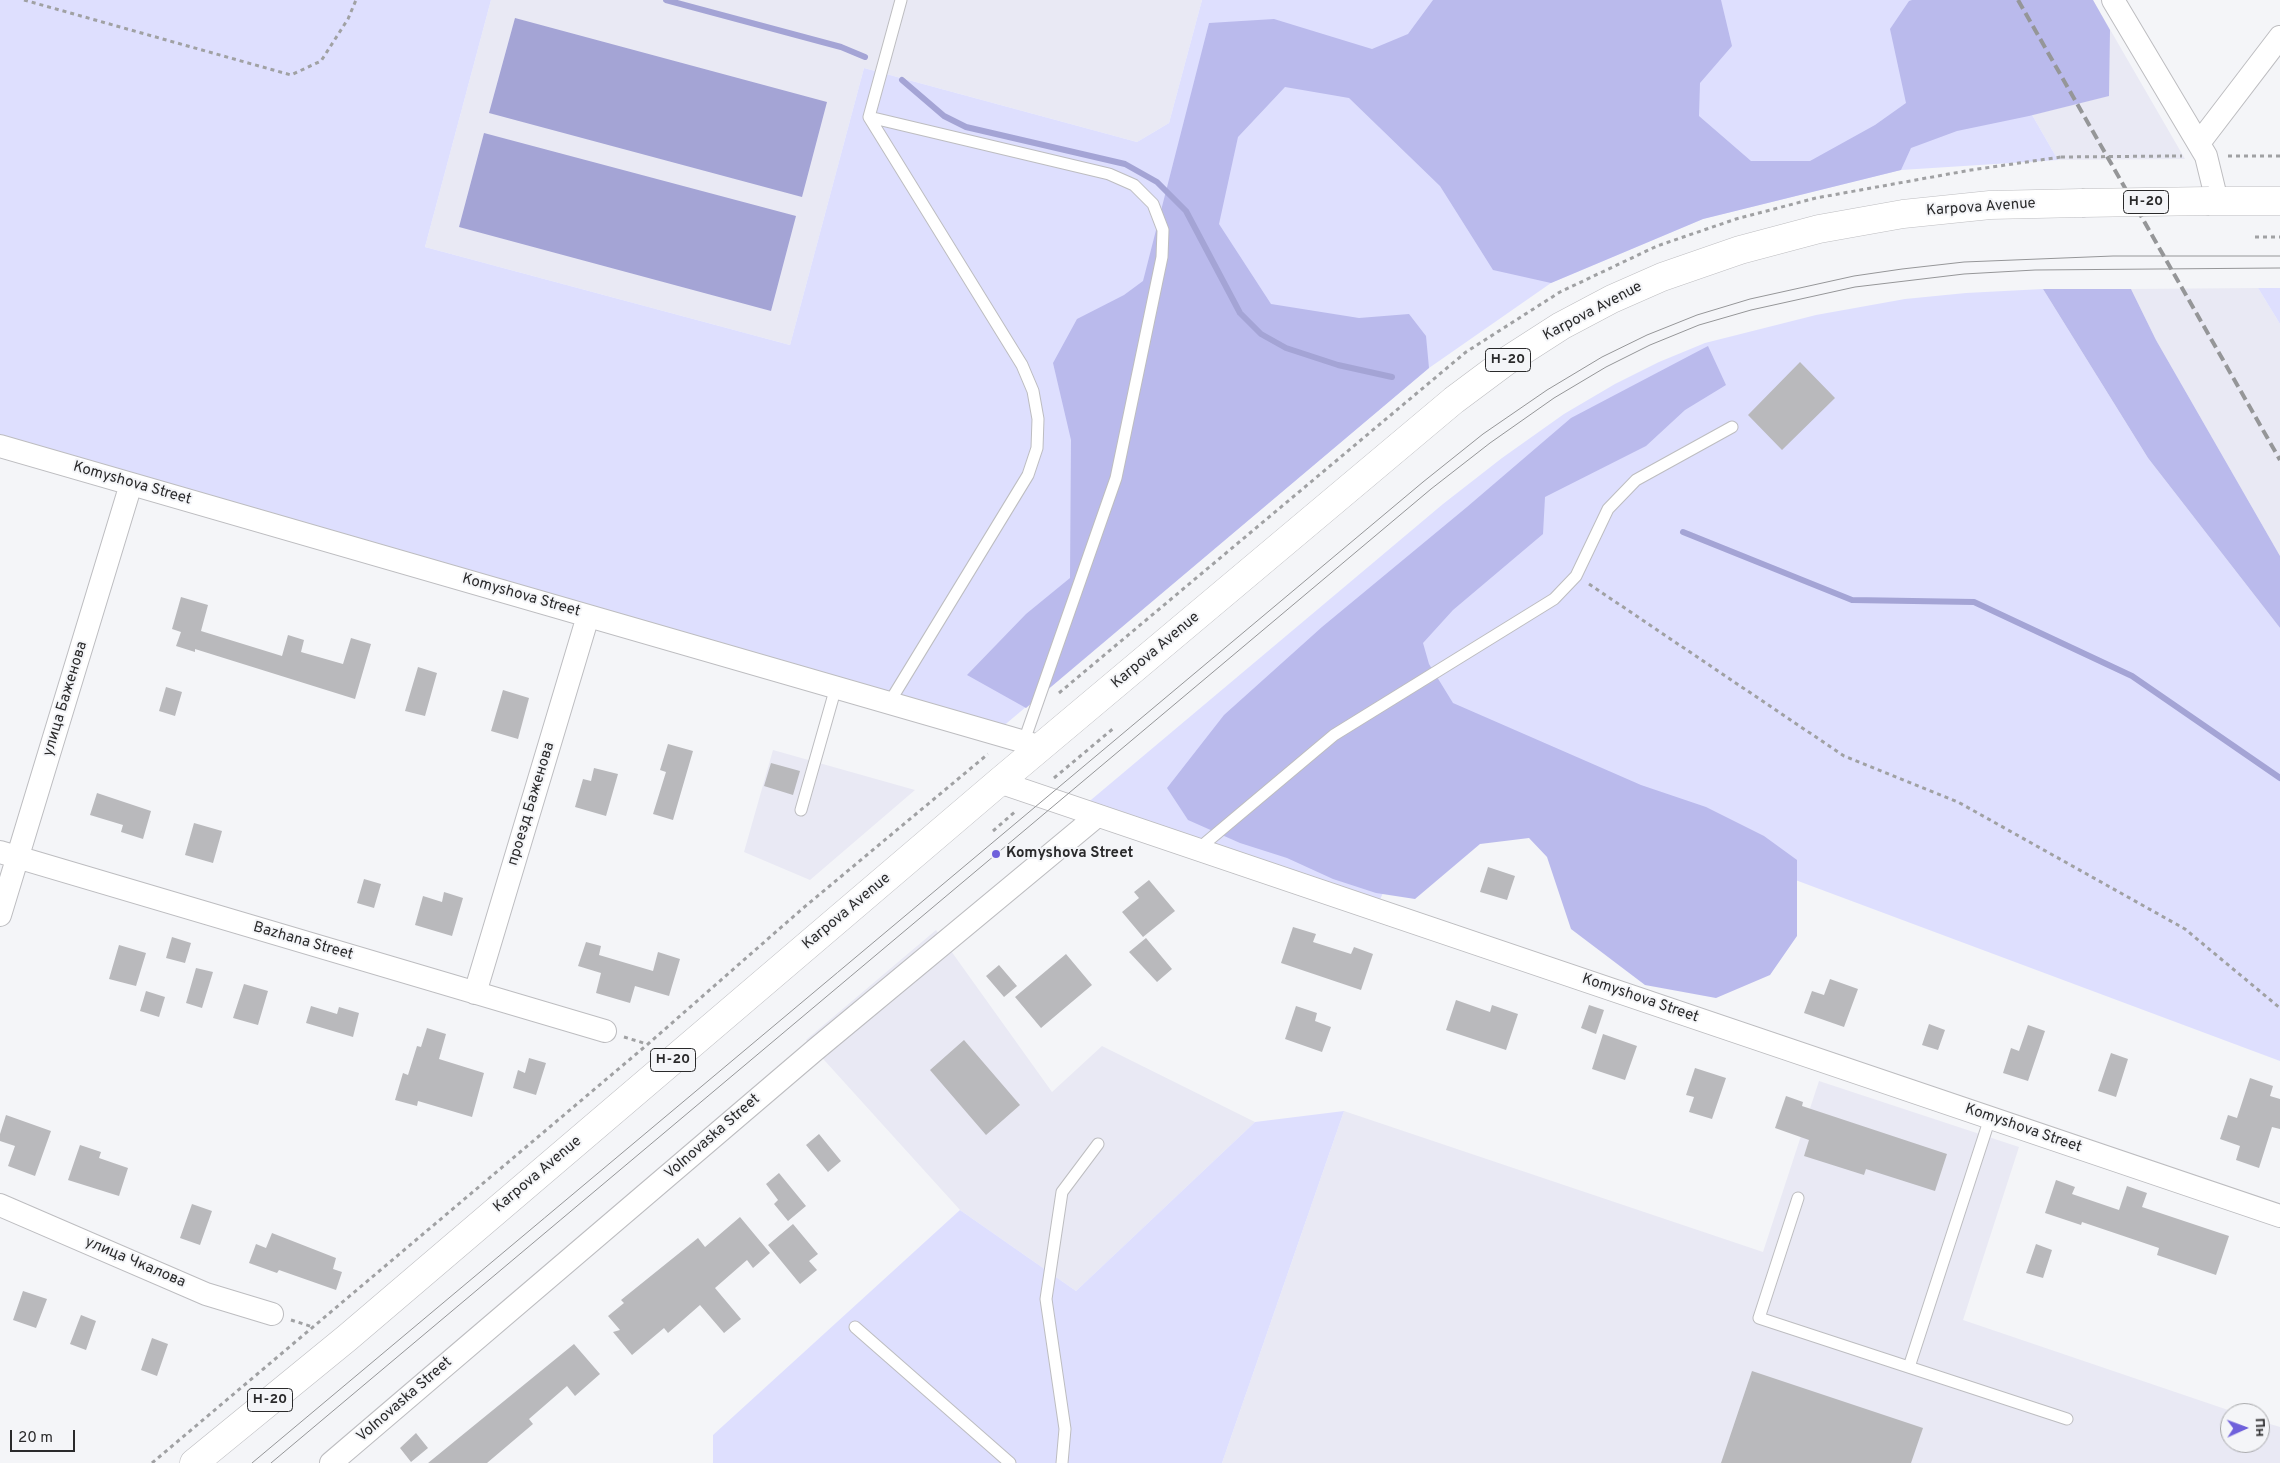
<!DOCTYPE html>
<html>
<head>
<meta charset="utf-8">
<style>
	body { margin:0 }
	#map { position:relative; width:2280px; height:1463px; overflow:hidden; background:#f4f5f8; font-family:Overpass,sans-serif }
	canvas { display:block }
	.north { position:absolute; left:2220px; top:1403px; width:50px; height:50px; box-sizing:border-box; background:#f4f5f8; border:1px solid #a3a4a6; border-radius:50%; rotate:88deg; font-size:14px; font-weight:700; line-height:20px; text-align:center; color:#2a2a2b }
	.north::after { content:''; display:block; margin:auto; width:18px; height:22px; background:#6f61db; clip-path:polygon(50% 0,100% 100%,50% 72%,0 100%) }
	.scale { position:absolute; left:10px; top:1430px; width:65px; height:22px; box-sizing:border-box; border:2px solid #2a2a2b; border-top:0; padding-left:6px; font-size:15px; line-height:18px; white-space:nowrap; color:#2a2a2b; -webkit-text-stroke:4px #f4f5f8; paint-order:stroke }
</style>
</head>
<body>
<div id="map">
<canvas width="2280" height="1463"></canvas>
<div class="north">Пн</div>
<div class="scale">20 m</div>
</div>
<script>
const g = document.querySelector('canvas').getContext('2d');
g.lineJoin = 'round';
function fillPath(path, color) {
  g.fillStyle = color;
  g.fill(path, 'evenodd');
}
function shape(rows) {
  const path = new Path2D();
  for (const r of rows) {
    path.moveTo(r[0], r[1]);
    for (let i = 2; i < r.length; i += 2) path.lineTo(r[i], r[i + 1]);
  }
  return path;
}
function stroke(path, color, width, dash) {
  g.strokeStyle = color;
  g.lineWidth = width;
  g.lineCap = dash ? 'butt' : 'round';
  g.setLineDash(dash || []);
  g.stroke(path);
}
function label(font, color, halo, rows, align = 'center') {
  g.font = font + ' Overpass,sans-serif';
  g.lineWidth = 4;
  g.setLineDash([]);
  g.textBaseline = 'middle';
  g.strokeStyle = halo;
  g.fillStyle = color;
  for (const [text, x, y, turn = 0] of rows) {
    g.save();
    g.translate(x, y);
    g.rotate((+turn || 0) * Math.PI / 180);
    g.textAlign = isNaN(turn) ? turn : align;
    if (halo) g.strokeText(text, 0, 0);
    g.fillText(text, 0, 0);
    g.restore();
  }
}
fillPath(shape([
	[491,0,1202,0,1169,123,1137,142,864,68,790,345,425,247],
	[1966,0,2093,0,2185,159,2058,160],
	[2258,288,2280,324,2280,556,2156,340,2131,289],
	[773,750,915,790,810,880,744,852],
	[936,930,1052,1092,1102,1046,1255,1122,1076,1291,960,1210,806,1040],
	[1819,1081,2019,1147,1963,1320,2237,1413,2230,1413,2230,1443,2260,1443,2260,1421,2280,1427,2280,1463,1222,1463,1344,1111,1763,1252]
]), '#e9e9f4');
fillPath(shape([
	[0,0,491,0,425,247,790,345,864,68,1137,142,1169,123,1202,0,1966,0,2058,160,1901,170,1703,219,1551,283,1429,368,995,733,0,446],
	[2258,288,2280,288,2280,324],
	[2043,289,2148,458,2280,628,2280,1061,1450,751,1375,910,1079,810,1443,504,1502,458,1564,414,1615,384,1659,362,1705,343,1816,315,1905,299,1966,293],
	[1344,1111,1222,1463,713,1463,713,1435,960,1210,1076,1291,1255,1122]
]), '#dedffe');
fillPath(shape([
	[1433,0,1721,0,1732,46,1700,83,1699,116,1751,161,1810,161,1875,125,1906,103,1890,29,1909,1,1912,0,2093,0,2110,30,2109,96,2029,116,1957,131,1911,148,1901,170,1703,219,1551,283,1493,270,1440,186,1349,98,1285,87,1238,137,1219,224,1271,304,1359,318,1409,314,1426,336,1429,368,1026,708,967,675,1026,614,1070,578,1071,440,1053,363,1077,319,1124,295,1143,281,1209,23,1274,19,1372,49,1408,34],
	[2043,289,2131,289,2156,340,2280,556,2280,628,2148,458],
	[1708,346,1726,385,1685,410,1646,446,1545,497,1543,534,1453,610,1423,643,1429,664,1453,703,1641,785,1706,807,1764,836,1797,860,1797,936,1770,975,1716,998,1645,985,1571,929,1547,857,1529,838,1480,844,1415,899,1376,893,1333,879,1287,858,1240,843,1188,820,1167,788,1224,715,1322,627,1467,507,1571,418]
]), '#babaec');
fillPath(shape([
	[515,18,827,102,802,197,489,113],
	[484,133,796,216,771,311,459,227]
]), '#a4a4d5');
stroke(shape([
	[666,0,841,47,865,57],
	[902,80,944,116,966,127,1125,164,1157,182,1186,211,1240,313,1261,334,1286,348,1338,365,1392,377],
	[1683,532,1852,600,1974,602,2132,676,2280,778]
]), '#a4a4d5', 6);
fillPath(shape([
	[1800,362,1835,398,1782,450,1748,415],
	[181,597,208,605,201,631,282,656,288,635,304,640,301,652,343,664,351,638,371,644,355,699,195,649,195,652,176,646,181,632,172,629],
	[418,667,437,673,425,716,405,711],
	[166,687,182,692,175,716,159,711],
	[503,690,529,698,518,739,491,731],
	[668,744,693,751,673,820,653,814,666,772,660,770],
	[771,763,800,771,793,795,764,786],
	[594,768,618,774,606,816,575,807,583,779,591,781],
	[97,793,151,811,143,839,121,832,123,825,90,815],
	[194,823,222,831,213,863,185,855],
	[1488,867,1515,876,1507,900,1480,892],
	[364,879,381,884,374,908,357,903],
	[1149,880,1175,911,1143,937,1122,912,1139,898,1134,892],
	[444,892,463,898,452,936,415,925,423,896,442,902],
	[1293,927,1316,934,1313,942,1351,954,1354,947,1373,954,1361,990,1281,963],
	[172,937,191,943,185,963,166,958],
	[1146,938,1172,969,1157,982,1129,952],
	[586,942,601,946,599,955,653,971,658,952,680,959,669,996,635,986,630,1003,596,993,601,973,578,966],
	[119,945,146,953,136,986,109,979],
	[1066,954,1092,985,1041,1028,1015,997],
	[999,965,1017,986,1004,997,986,976],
	[196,968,213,972,202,1008,186,1003],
	[1830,979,1858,989,1844,1027,1804,1013,1812,991,1824,995],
	[244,984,268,991,258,1025,233,1018],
	[146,991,165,997,159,1017,140,1011],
	[1456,1000,1490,1012,1492,1005,1518,1014,1506,1050,1446,1030],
	[1589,1005,1604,1010,1596,1034,1581,1028],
	[311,1006,337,1014,339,1007,359,1013,353,1037,306,1023],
	[1296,1006,1317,1013,1315,1021,1331,1027,1322,1052,1285,1039],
	[1929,1024,1945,1030,1938,1050,1922,1045],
	[2028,1025,2045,1031,2028,1081,2003,1073,2011,1048,2019,1051],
	[427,1028,446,1034,439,1059,484,1073,472,1117,418,1101,417,1106,395,1100,403,1073,408,1075,417,1046,421,1047],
	[1603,1034,1637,1046,1625,1080,1592,1069],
	[964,1040,1020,1105,986,1135,930,1070],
	[2111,1053,2128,1059,2116,1097,2098,1091],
	[529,1058,546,1063,536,1095,513,1088,518,1070,525,1073],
	[1695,1068,1726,1078,1712,1119,1689,1112,1694,1097,1686,1095],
	[2250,1078,2273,1086,2270,1096,2280,1099,2280,1129,2272,1127,2259,1168,2236,1160,2240,1146,2220,1139,2228,1115,2237,1118],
	[1786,1096,1803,1102,1802,1106,1947,1154,1935,1191,1866,1169,1864,1175,1804,1156,1809,1140,1775,1128],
	[6,1115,51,1131,35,1176,8,1166,15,1146,0,1141,0,1134],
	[819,1134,841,1161,828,1172,806,1145],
	[80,1145,101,1152,99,1158,128,1168,119,1196,68,1180],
	[779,1173,806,1206,788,1221,774,1204,778,1200,766,1184],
	[2056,1180,2075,1187,2072,1194,2119,1210,2127,1186,2147,1193,2142,1207,2229,1236,2216,1275,2157,1255,2159,1248,2082,1222,2081,1225,2045,1213],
	[192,1204,212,1211,200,1245,180,1238],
	[740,1217,770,1253,753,1268,747,1260,715,1288,741,1319,724,1333,700,1305,668,1333,664,1328,632,1355,613,1332,620,1330,608,1316,624,1303,621,1300,698,1238,705,1247],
	[793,1224,818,1254,809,1261,817,1270,800,1284,768,1245],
	[272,1233,336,1258,333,1269,342,1272,336,1290,279,1270,277,1273,249,1263,256,1244,266,1248],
	[2036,1244,2052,1250,2043,1278,2026,1273],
	[23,1291,47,1299,36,1328,13,1320],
	[81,1315,96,1321,86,1350,70,1344],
	[152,1338,168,1344,157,1376,141,1370],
	[574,1344,600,1374,575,1396,567,1386,529,1419,533,1424,487,1463,428,1463],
	[1752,1371,1923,1428,1911,1463,1721,1463],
	[416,1433,428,1448,411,1462,400,1448]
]), '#b9b9bc');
const service = shape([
	[869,117,1109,174,1134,185,1153,204,1163,230,1162,257,1116,478,1024,741],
	[889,703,1028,475,1037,448,1038,419,1033,391,1022,365,869,117,901,0],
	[801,810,836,687],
	[1197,850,1334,735,1554,599,1576,576,1608,509,1636,480,1732,427],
	[1798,1198,1759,1318,2067,1419],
	[855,1327,1010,1463],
	[1909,1367,1990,1118],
	[1062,1463,1065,1429,1046,1299,1062,1192,1098,1144]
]);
const minor = shape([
	[2113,0,2206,156,2217,201],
	[2199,143,2280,37],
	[0,446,1042,747],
	[999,782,2280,1216],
	[0,852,605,1031],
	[0,915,131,484],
	[475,993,588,616],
	[0,1205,206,1294,272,1314],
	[331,1463,815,1050,1097,816]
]);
const primary = shape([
	[2209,201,2280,201],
	[194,1463,347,1338,999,782,1454,400,1505,362,1561,326,1612,299,1662,277,1740,250,1819,229,1903,214,1990,205,2082,203]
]);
stroke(service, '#bdbdc0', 13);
stroke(minor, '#bdbdc0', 24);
stroke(primary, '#bdbdc0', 29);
stroke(shape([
	[24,0,291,75,321,61,348,19,356,0],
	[2172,156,2182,156],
	[2228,156,2280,156],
	[2255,237,2280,237],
	[1589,584,1844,756,1958,802,2185,929,2280,1008],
	[1059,693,1466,352,1560,292,1657,246,1736,219,1816,198,1971,170,2061,157],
	[1054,778,1115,727],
	[993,831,1017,810],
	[624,1037,647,1044],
	[291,1320,313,1327],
	[152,1463,648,1044,802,909,988,754]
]), '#a0a1a3', 3, [4, 4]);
stroke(service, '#fff', 11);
stroke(minor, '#fff', 22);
stroke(primary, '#fff', 28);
stroke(shape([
	[252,1463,1423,482,1483,434,1547,390,1602,357,1647,335,1697,315,1750,299,1854,276,1902,269,1964,262,2113,256,2280,256],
	[271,1463,1431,489,1490,443,1554,398,1606,367,1650,345,1699,325,1751,310,1855,287,1964,274,2035,270,2280,268]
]), '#959698', 1);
stroke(shape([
	[2018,0,2280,460]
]), '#959698', 4, [10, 5]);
const primaryBridge = shape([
	[2082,203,2209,201]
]);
stroke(primaryBridge, '#bdbdc0', 29, []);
stroke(shape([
	[2061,157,2172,156]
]), '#a0a1a3', 3, [4, 4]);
stroke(primaryBridge, '#fff', 28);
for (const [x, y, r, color] of [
	[996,854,5,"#6f61db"]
]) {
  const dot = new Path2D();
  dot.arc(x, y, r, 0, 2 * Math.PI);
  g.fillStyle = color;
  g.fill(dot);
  stroke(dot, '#f4f5f8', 2);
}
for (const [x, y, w] of [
	[2146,202,45],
	[1508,360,45],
	[673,1060,45],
	[270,1400,45]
]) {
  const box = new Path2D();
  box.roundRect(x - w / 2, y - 11.5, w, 23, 4);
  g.fillStyle = '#f4f5f8';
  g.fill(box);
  stroke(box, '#2a2a2b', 1);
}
label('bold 14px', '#2a2a2b', null, [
	["Н-20",2146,202],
	["Н-20",1508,360],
	["Н-20",673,1060],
	["Н-20",270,1400]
]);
label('15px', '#2a2a2b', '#f4f5f8', [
	["Karpova Avenue",1981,208,-4],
	["Karpova Avenue",1593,312,-28],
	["Komyshova Street",132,484,16],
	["Komyshova Street",521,596,16],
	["Karpova Avenue",1156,651,-40],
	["улица Баженова",66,699,-73],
	["проезд Баженова",532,804,-73],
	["Karpova Avenue",847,912,-40],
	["Bazhana Street",303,942,16],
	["Komyshova Street",1640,999,19],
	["Komyshova Street",2023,1129,19],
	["Volnovaska Street",713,1137,-41],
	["Karpova Avenue",538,1175,-40],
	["улица Чкалова",135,1263,23],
	["Volnovaska Street",405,1400,-41]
]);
label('bold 15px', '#2a2a2b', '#f4f5f8', [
	["Komyshova Street",1006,854]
], 'left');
</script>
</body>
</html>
